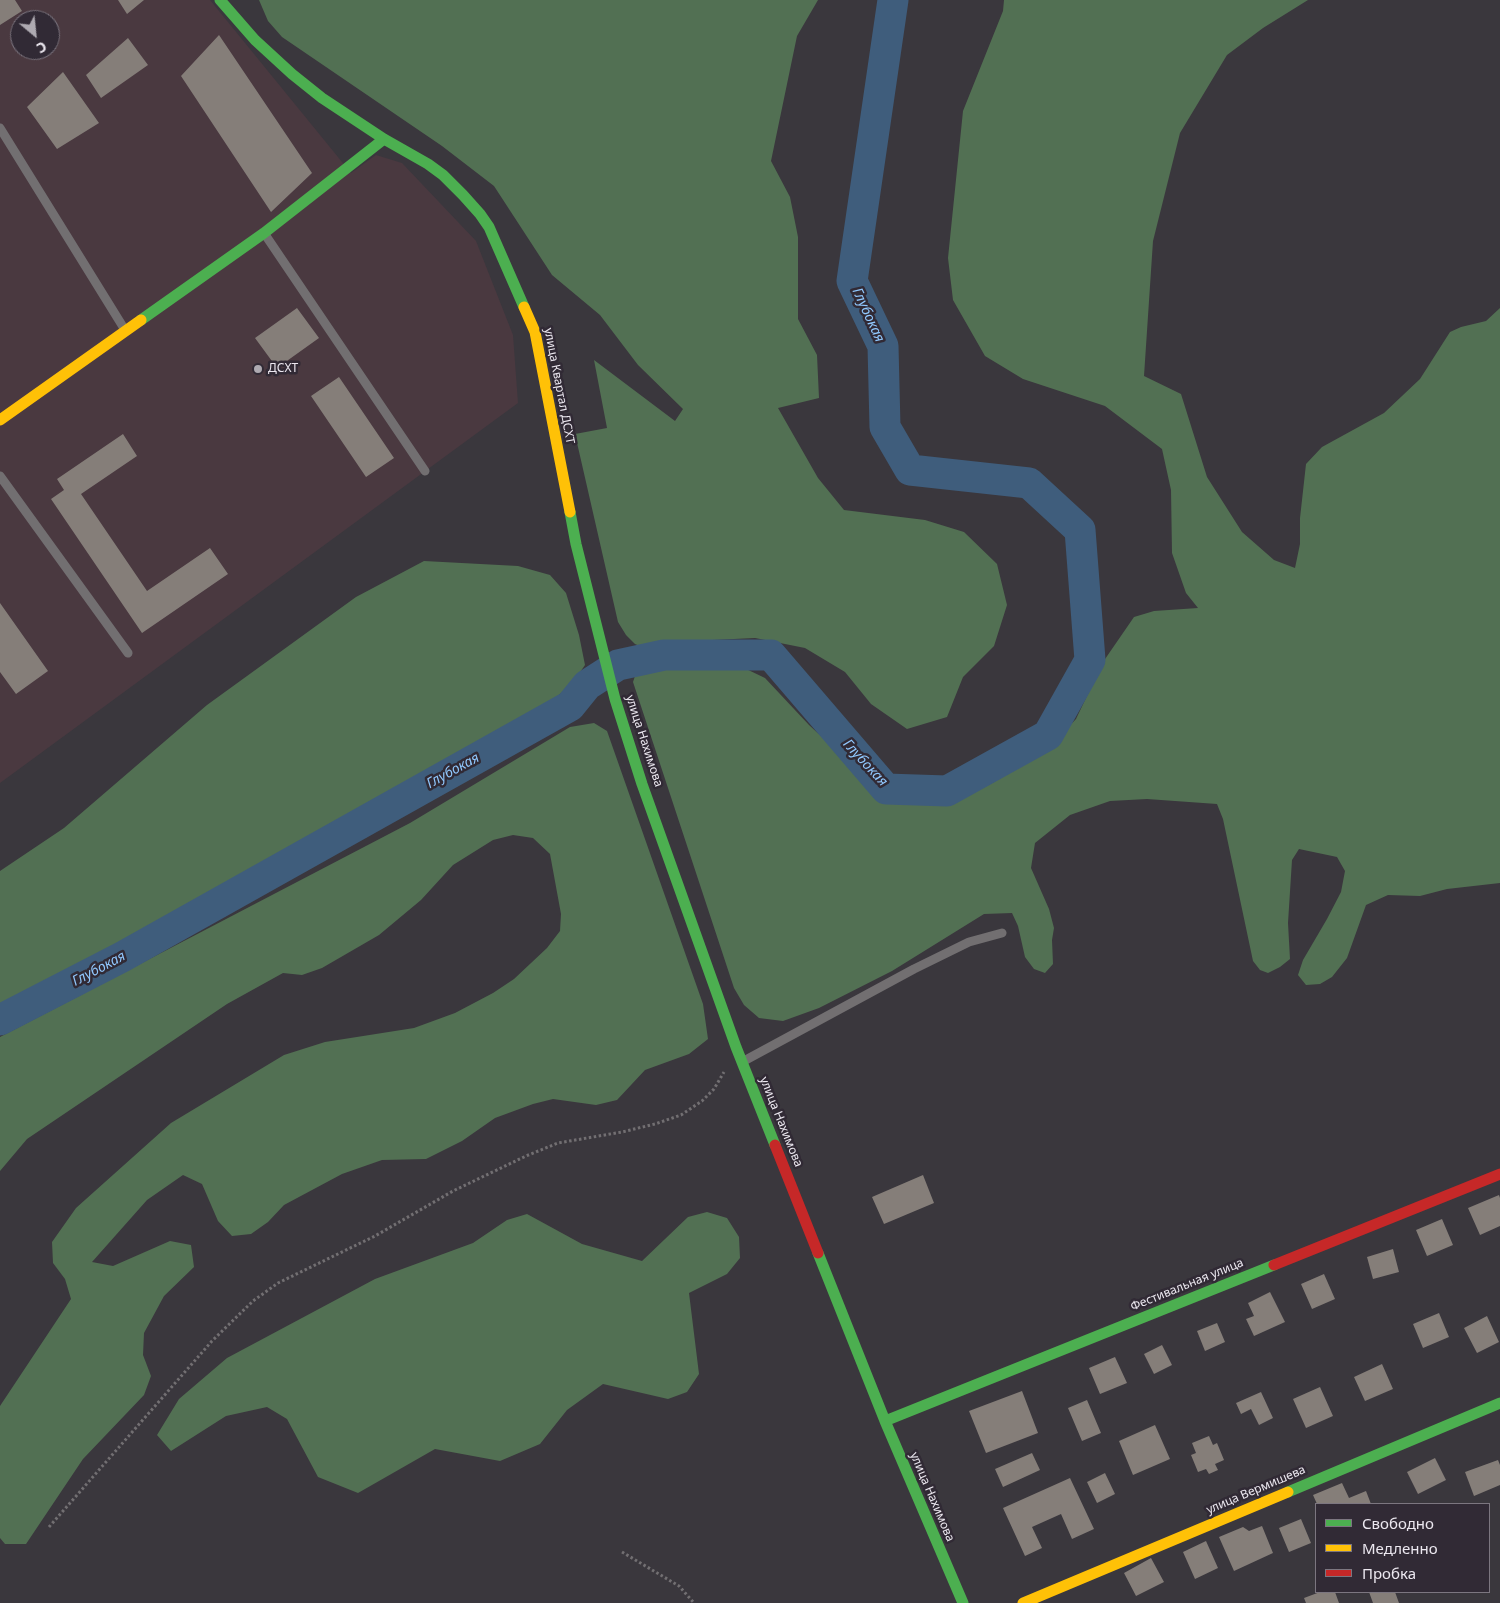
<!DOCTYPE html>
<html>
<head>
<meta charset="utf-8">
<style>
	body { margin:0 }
	#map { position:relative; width:1500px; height:1603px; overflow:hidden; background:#3a373d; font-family:"Noto Sans",sans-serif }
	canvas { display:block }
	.legend { position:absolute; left:1315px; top:1503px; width:175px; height:90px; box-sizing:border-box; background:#312a35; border:1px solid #7c7680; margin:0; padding:6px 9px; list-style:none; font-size:15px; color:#ece8f0 }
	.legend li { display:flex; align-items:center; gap:10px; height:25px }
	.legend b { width:25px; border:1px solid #7c7680 }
	.north { position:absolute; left:10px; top:10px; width:50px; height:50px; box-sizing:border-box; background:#312a35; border:1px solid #7c7680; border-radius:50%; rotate:152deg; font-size:14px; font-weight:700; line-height:20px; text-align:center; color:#ece8f0 }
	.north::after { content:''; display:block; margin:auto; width:18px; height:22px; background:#aeaab1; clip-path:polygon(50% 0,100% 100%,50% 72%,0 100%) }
</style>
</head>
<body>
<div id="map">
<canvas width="1500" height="1603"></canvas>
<ul class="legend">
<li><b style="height:6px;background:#4caf50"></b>Свободно</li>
<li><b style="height:6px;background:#ffc107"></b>Медленно</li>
<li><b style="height:6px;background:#c62828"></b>Пробка</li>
</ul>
<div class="north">С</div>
</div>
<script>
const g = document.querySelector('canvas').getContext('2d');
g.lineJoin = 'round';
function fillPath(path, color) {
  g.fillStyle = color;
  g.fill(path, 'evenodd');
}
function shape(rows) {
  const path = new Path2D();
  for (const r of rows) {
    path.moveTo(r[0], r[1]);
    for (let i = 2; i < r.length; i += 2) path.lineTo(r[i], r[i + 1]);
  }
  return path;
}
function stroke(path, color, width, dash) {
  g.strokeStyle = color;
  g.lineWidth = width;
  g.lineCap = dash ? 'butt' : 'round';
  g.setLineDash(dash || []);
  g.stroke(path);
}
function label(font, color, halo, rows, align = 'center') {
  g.font = font + ' "Noto Sans",sans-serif';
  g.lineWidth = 5;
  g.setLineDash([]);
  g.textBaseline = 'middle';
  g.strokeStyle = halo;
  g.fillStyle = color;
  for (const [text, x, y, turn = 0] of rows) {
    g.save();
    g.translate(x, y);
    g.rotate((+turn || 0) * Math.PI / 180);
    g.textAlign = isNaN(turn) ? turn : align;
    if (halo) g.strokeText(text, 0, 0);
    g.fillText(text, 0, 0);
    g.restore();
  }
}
fillPath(shape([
	[0,0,210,0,351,173,376,155,402,163,476,241,513,335,518,403,0,783],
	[20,20,50,20,50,50,20,50]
]), '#4a3940');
fillPath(shape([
	[259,0,818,0,797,36,771,161,790,197,798,237,798,319,817,355,819,398,778,408,818,478,844,510,925,520,964,532,997,564,1007,605,994,646,963,677,947,717,907,729,871,704,845,672,805,648,755,638,713,640,644,648,635,644,626,635,618,622,575,434,607,428,594,360,675,421,683,409,638,365,600,315,552,275,494,186,442,146,282,37,268,21],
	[1004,0,1308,0,1263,28,1227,55,1180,133,1153,241,1144,376,1181,394,1207,477,1242,532,1274,560,1295,568,1300,544,1300,518,1306,464,1322,447,1384,413,1420,379,1450,332,1461,327,1486,321,1500,308,1500,883,1447,889,1420,896,1388,895,1366,905,1347,958,1332,977,1320,984,1306,985,1298,975,1303,960,1327,919,1341,892,1345,871,1337,857,1299,849,1292,860,1288,923,1290,959,1280,967,1268,973,1260,970,1253,961,1223,819,1217,804,1147,799,1110,801,1070,815,1035,843,1031,868,1049,909,1054,928,1052,940,1053,964,1045,973,1034,969,1025,957,1018,926,1012,913,984,914,892,971,819,1008,783,1021,759,1018,744,1005,734,988,633,682,636,673,652,667,697,663,742,667,765,678,809,725,886,796,918,800,967,796,994,782,1053,743,1076,719,1103,662,1134,617,1154,611,1198,608,1186,593,1172,553,1171,490,1162,449,1105,406,1023,379,985,356,953,300,948,258,963,111,1003,11],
	[424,561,518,566,550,575,566,593,579,635,585,665,572,684,541,710,169,920,0,1009,0,871,64,828,207,705,356,597],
	[594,723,607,731,703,1004,708,1039,689,1054,645,1070,617,1100,596,1105,553,1099,533,1104,495,1118,462,1141,426,1159,382,1160,342,1174,284,1205,268,1222,251,1234,232,1236,218,1221,202,1184,183,1175,147,1200,92,1262,113,1266,170,1241,191,1245,194,1267,164,1296,144,1333,143,1355,151,1376,144,1395,83,1459,26,1544,5,1544,0,1538,0,1406,71,1299,65,1279,53,1263,52,1242,76,1208,171,1123,284,1055,325,1042,414,1028,455,1013,493,993,514,979,547,948,560,931,561,914,550,854,533,838,513,835,493,840,453,865,421,900,379,935,322,968,302,975,283,973,227,1004,27,1139,0,1171,0,1037,410,823,570,727],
	[707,1212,727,1218,739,1237,740,1258,727,1274,689,1293,699,1374,687,1392,668,1399,603,1384,567,1410,540,1444,500,1461,435,1449,358,1493,318,1477,287,1419,267,1407,226,1416,171,1451,157,1435,179,1399,227,1358,375,1279,473,1243,507,1220,527,1214,582,1244,642,1261,688,1217]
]), '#527053');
stroke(shape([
	[0,1020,122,957,570,706,587,685,618,665,664,655,771,655,886,789,947,791,1048,735,1090,660,1080,530,1029,483,910,470,885,427,883,346,852,281,893,0]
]), '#3f5d7c', 31);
fillPath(shape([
	[0,0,15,0,22,11,0,25],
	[118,0,144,0,127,14],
	[219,35,312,173,271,212,181,76],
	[128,38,148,65,101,98,86,75],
	[63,72,99,123,57,149,27,107],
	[297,308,319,338,277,368,255,338],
	[339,377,394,458,366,477,311,396],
	[123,434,137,456,81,494,147,591,210,548,228,574,142,633,51,499,64,490,57,479],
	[0,603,48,671,16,694,0,672],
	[923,1175,934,1203,884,1224,872,1197],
	[1499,1195,1500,1198,1500,1226,1480,1235,1468,1208],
	[1442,1219,1453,1245,1427,1256,1416,1230],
	[1393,1249,1399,1272,1373,1279,1367,1257],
	[1324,1274,1335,1299,1312,1309,1301,1284],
	[1270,1292,1285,1322,1254,1336,1246,1319,1254,1316,1248,1303],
	[1439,1313,1449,1337,1423,1348,1413,1324],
	[1487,1316,1499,1342,1477,1353,1464,1328],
	[1217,1323,1225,1342,1205,1351,1197,1331],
	[1162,1345,1172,1365,1154,1374,1144,1354],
	[1115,1357,1127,1383,1100,1394,1089,1368],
	[1382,1364,1393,1389,1365,1401,1354,1377],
	[1320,1387,1333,1416,1306,1428,1293,1399],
	[1022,1391,1038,1433,986,1453,969,1411],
	[1261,1392,1273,1418,1259,1425,1251,1409,1241,1414,1236,1403],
	[1087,1400,1101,1433,1082,1441,1068,1408],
	[1155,1425,1170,1459,1133,1475,1119,1441],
	[1209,1436,1213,1445,1217,1443,1224,1460,1215,1464,1218,1470,1209,1474,1206,1469,1198,1472,1191,1455,1196,1453,1192,1443],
	[1032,1453,1040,1470,1003,1487,995,1469],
	[1435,1458,1446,1480,1418,1494,1407,1472],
	[1498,1460,1500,1465,1500,1485,1474,1496,1465,1472],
	[1105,1473,1115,1494,1097,1503,1087,1482],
	[1070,1478,1094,1529,1072,1539,1061,1514,1032,1527,1042,1548,1025,1556,1003,1508],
	[1342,1483,1349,1498,1366,1491,1371,1504,1317,1504,1313,1495],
	[1301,1519,1311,1543,1289,1552,1279,1528],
	[1262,1526,1273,1553,1234,1571,1219,1537,1243,1527,1249,1531],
	[1206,1541,1218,1568,1195,1579,1183,1552],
	[1151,1558,1164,1582,1136,1596,1124,1573],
	[1320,1592,1335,1592,1339,1603,1306,1603,1304,1598],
	[1369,1592,1395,1592,1399,1603,1373,1603]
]), '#857e79');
stroke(shape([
	[49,1527,212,1341,253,1301,278,1283,375,1236,453,1191,526,1156,558,1143,622,1132,655,1124,681,1115,702,1101,714,1089,724,1072],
	[622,1552,679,1586,694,1603]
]), '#726f72', 3, [2.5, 2.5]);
stroke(shape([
	[0,128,125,330],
	[264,233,425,471],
	[0,476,128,653],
	[742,1062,914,969,969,942,1002,933]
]), '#726f71', 9);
stroke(shape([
	[220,0,255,40,292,74,322,98,384,139,428,164,443,175,463,195,480,214,489,227,524,307],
	[141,320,264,233,384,139],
	[570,512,576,544,615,699,642,784,736,1047,775,1145],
	[818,1253,885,1421,963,1603],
	[885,1421,1274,1265],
	[1288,1492,1500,1403]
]), '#4caf50', 11);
stroke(shape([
	[524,307,535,332,570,512],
	[0,420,141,320],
	[1023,1603,1288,1492]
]), '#ffc107', 11);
stroke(shape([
	[775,1145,818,1253],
	[1274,1265,1500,1174]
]), '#c62828', 11);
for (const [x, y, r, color] of [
	[258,369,5,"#aeaab1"]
]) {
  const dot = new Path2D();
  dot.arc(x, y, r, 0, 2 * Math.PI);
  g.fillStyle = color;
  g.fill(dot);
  stroke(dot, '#312a35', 2);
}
label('12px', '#ece8f0', '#312a35', [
	["ДСХТ",268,369]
], 'left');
label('12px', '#ece8f0', '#312a35', [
	["улица Квартал ДСХТ",559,386,79],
	["улица Нахимова",644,741,72],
	["улица Нахимова",781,1122,68],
	["Фестивальная улица",1187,1285,-22],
	["улица Вермишева",1256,1490,-23],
	["улица Нахимова",932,1497,67]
]);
label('italic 14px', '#91c8fe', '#312a35', [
	["Глубокая",868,315,65],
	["Глубокая",865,763,47],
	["Глубокая",453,771,-29],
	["Глубокая",99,969,-28]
]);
</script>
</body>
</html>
